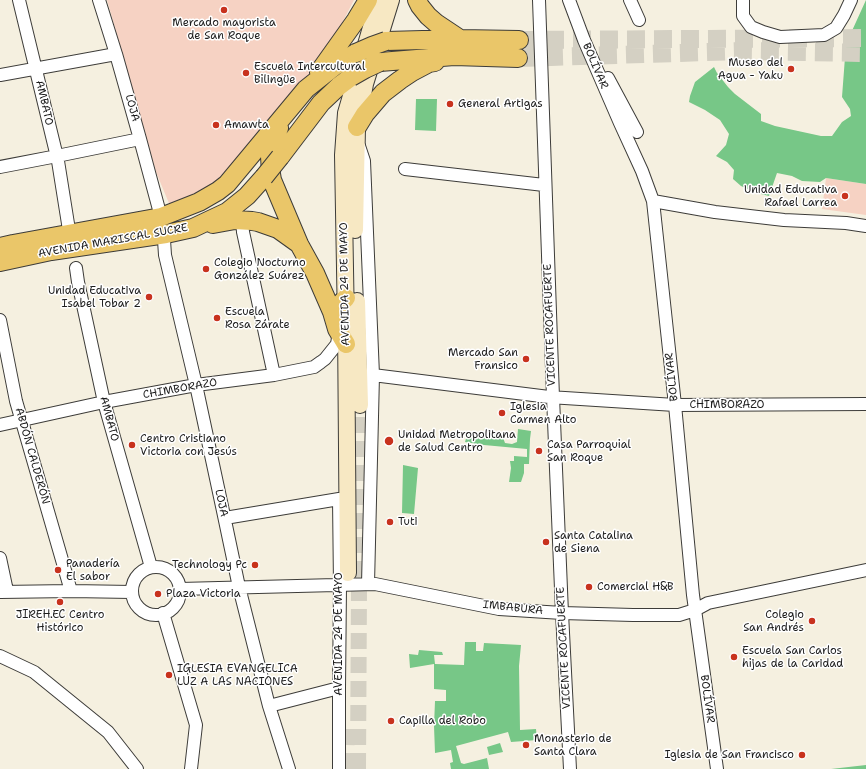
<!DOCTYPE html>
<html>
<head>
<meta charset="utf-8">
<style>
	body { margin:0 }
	canvas { display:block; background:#f5f0e0 }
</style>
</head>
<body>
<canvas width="866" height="769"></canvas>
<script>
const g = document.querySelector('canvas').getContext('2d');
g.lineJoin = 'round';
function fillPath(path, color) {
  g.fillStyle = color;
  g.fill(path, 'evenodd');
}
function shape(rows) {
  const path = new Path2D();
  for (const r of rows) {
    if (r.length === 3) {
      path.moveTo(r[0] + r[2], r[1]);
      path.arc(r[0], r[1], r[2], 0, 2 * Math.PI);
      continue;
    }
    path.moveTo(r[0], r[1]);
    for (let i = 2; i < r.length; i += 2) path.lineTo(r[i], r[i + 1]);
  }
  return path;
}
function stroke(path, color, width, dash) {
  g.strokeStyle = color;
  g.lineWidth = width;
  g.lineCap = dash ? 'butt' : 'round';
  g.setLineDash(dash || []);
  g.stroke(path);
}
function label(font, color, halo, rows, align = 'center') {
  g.font = font + ' "Shantell Sans",sans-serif';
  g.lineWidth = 3;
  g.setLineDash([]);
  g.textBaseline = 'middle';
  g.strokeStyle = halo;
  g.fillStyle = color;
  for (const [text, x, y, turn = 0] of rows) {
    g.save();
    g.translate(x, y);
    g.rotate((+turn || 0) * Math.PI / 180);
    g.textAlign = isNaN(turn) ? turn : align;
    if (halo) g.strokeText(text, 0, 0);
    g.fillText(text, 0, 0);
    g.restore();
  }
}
fillPath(shape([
	[107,0,354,0,341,25,304,84,224,176,202,194,171,208,156,172],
	[826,178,866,184,866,215,822,209]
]), '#f6d2c3');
fillPath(shape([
	[866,0,866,184,826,178,820,182,802,181,792,176,777,173,769,196,757,193,741,186,733,179,734,170,727,162,716,156,726,145,729,134,720,120,705,110,689,102,690,96,695,82,714,67,717,73,728,87,735,94,761,114,761,121,775,126,821,136,832,136,842,122,851,116,850,109,842,97,846,44],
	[416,99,437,99,436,131,415,130],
	[518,429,531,431,530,439,529,464,524,464,524,473,521,482,509,482,511,468,510,461,514,461,514,456,527,457,527,449,484,445,465,442,468,432,502,435,505,443,512,444,517,442],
	[403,465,418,468,414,514,402,513],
	[465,642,476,642,476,651,483,651,484,643,521,645,519,666,520,730,536,729,537,740,511,742,508,732,456,746,461,763,464,764,487,758,489,769,451,769,450,763,453,762,451,750,435,753,434,726,435,701,446,701,446,690,434,689,434,664,410,668,409,654,418,655,419,650,442,652,443,655,434,655,435,664,464,665],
	[500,743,503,752,489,755,487,747],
	[866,765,866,769,831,769]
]), '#77c787');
stroke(shape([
	[346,769,347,721],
	[358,769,360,405]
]), '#d4d0c3', 16, [16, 8]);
stroke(shape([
	[519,40,866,38],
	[518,58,742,51,866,53]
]), '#d4d0c3', 18, [18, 9]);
const minor = shape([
	[19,0,58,161,69,230],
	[99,0,116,54,140,139,161,217],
	[539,0,553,397,562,613,570,769],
	[569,0,584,40,620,123,642,171,653,201,675,405,693,595,717,769],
	[630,0,639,20],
	[743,0,743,16,751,27,763,32,780,37,824,35,836,28,844,15,851,0],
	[0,75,116,54],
	[608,78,637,132],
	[359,146,364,161,373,375,368,584],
	[0,167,57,156,140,139],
	[405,169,544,185],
	[653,201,715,212,784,220,846,223,866,226],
	[242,220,243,232,274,375],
	[166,234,164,240,165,255,196,385,223,511,239,587,269,706,289,769],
	[76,268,78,282,104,402,151,567],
	[0,320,16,401,71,591],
	[373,375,549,397,675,405,866,404],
	[0,425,104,402,196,385,274,375,314,367,321,362,325,359,337,344,338,338,337,329],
	[225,518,339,499,340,586,339,688,339,769],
	[0,558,7,591],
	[156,591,24],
	[180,589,375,584,499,609,562,613,633,615,679,615,695,610,708,603,866,570],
	[0,592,71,591,132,592],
	[163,613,196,725,191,769],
	[0,656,34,672,108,732,137,769],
	[269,706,339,688]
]);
const secondary = shape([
	[355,230,357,127,365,84,391,0],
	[357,301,360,405],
	[348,573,346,325,343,155,346,113,379,0]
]);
const primary = shape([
	[417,0,420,6,428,16,436,23,460,39],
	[386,41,460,39,519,40],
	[380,62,454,56,518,58],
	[319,72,356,20,368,0],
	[357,127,365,114,383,93,400,80,412,72,429,63,435,62],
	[279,128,274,140,270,156,271,174,272,180,299,244,315,273,332,312,337,329,346,344],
	[280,157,321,103,339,86,351,77],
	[213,224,235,220,252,221,258,222,278,229,299,244],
	[0,247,13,244,161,217,199,202,218,191,227,184,306,89,335,66,356,53],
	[0,262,51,251,166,234,193,228,227,212,247,196,264,177],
	[332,312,346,298]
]);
stroke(minor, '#3d3c39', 14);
stroke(secondary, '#3d3c39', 18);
stroke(primary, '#3d3c39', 20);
stroke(minor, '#fff', 12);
stroke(secondary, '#f7e8c3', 16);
stroke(primary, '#eac669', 18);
const primaryBridge = shape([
	[356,53,372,46,386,41],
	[351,77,365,69,380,62],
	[264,177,280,157]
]);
stroke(primaryBridge, '#3d3c39', 20, []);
stroke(primaryBridge, '#eac669', 18);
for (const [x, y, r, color] of [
	[224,10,4,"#c8321e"],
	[791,69,4,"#c8321e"],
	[246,73,4,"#c8321e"],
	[450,104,4,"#c8321e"],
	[216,125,4,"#c8321e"],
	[845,196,4,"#c8321e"],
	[206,269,4,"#c8321e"],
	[149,297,4,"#c8321e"],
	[217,318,4,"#c8321e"],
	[526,359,4,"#c8321e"],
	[502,413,4,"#c8321e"],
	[389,441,5,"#c8321e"],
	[132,445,4,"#c8321e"],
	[539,451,4,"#c8321e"],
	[390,522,4,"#c8321e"],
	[546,542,4,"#c8321e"],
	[255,565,4,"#c8321e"],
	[58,570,4,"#c8321e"],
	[589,587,4,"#c8321e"],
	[158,594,4,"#c8321e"],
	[60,602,4,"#c8321e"],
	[812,621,4,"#c8321e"],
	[734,657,4,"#c8321e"],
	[169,675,4,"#c8321e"],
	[391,721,4,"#c8321e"],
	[526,745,4,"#c8321e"],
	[802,755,4,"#c8321e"]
]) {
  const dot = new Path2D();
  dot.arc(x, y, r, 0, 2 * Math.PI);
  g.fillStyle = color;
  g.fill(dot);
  stroke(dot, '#fff', 1.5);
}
label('11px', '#1c1c1c', '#fff', [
	["Mercado mayorista",224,23,"center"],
	["de San Roque",224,36,"center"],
	["Museo del",783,63,"right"],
	["Agua - Yaku",783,76,"right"],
	["Escuela Intercultural",254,67],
	["Bilingüe",254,80],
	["General Artigas",458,104],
	["Amawta",224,125],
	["Unidad Educativa",837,190,"right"],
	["Rafael Larrea",837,203,"right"],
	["Colegio Nocturno",214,263],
	["González Suárez",214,276],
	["Unidad Educativa",141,291,"right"],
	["Isabel Tobar 2",141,304,"right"],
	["Escuela",225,312],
	["Rosa Zárate",225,325],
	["Mercado San",518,353,"right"],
	["Fransico",518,366,"right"],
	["Iglesia",510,407],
	["Carmen Alto",510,420],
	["Unidad Metropolitana",398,435],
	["de Salud Centro",398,448],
	["Centro Cristiano",140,439],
	["Victoria con Jesús",140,452],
	["Casa Parroquial",547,445],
	["San Roque",547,458],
	["Tuti",398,522],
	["Santa Catalina",554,536],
	["de Siena",554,549],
	["Panadería",66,564],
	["El sabor",66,577],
	["Technology Pc",247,565,"right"],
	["Comercial H&B",597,587],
	["Plaza Victoria",166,594],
	["JIREH.EC Centro",60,615,"center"],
	["Histórico",60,628,"center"],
	["Colegio",804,615,"right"],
	["San Andrés",804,628,"right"],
	["Escuela San Carlos",742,651],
	["hijas de la Caridad",742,664],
	["IGLESIA EVANGELICA",177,669],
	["LUZ A LAS NACIONES",177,682],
	["Capilla del Robo",399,721],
	["Monasterio de",534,739],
	["Santa Clara",534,752],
	["Iglesia de San Francisco",794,755,"right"]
], 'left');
label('11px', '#1c1c1c', '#fff', [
	["BOLÍVAR",595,66,67],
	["AMBATO",44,103,77],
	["LOJA",132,108,74],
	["AVENIDA MARISCAL SUCRE",113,241,-10],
	["AVENIDA 24 DE MAYO",345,284,-91],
	["VICENTE ROCAFUERTE",550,325,-92],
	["BOLÍVAR",672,377,-96],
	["CHIMBORAZO",180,389,-10],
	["CHIMBORAZO",727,405],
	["AMBATO",109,419,75],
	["ABDÓN CALDERÓN",32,456,74],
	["LOJA",221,503,78],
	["IMBABURA",513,608,6],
	["AVENIDA 24 DE MAYO",339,634,-90],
	["VICENTE ROCAFUERTE",564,648,-93],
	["BOLÍVAR",707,699,82]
]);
</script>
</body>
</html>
